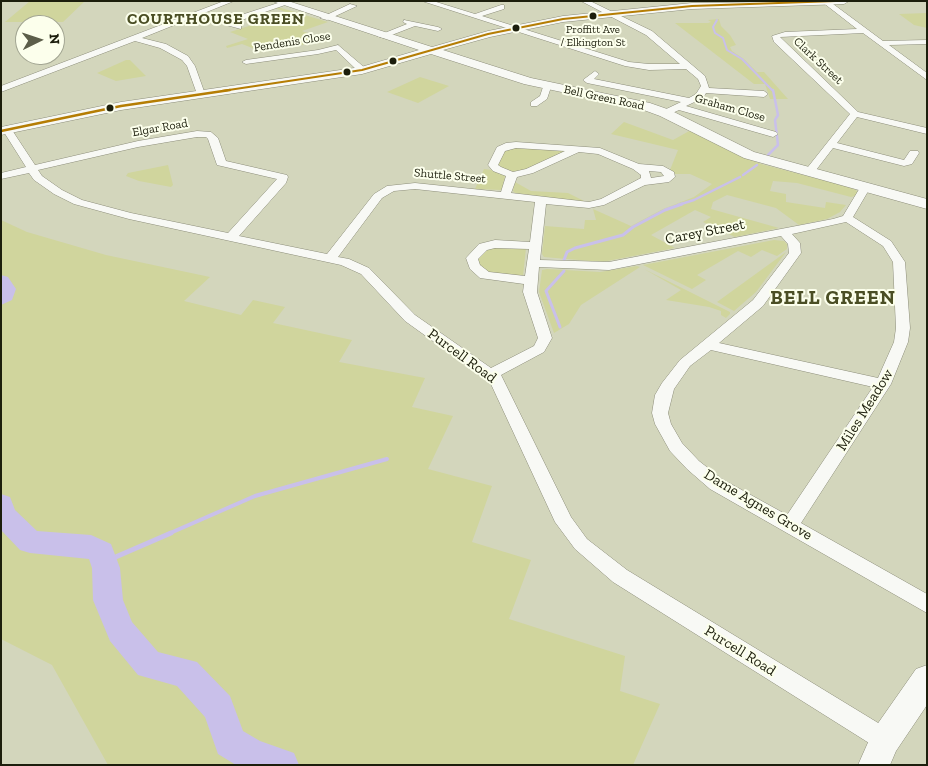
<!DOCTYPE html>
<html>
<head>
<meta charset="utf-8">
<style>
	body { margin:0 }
	#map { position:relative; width:928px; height:766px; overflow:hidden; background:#d3d6bc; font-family:"Zilla Slab",serif }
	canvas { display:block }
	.frame { position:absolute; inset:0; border:2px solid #1c1e0c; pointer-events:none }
	.north { position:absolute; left:15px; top:15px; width:50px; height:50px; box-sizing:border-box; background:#fcffec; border:1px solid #a2a592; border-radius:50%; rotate:86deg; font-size:14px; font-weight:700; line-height:20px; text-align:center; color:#1c1e0c }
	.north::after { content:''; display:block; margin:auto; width:18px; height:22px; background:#5c5e4a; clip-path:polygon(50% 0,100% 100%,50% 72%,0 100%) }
</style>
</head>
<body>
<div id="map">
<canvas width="928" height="766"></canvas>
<div class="frame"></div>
<div class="north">N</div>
</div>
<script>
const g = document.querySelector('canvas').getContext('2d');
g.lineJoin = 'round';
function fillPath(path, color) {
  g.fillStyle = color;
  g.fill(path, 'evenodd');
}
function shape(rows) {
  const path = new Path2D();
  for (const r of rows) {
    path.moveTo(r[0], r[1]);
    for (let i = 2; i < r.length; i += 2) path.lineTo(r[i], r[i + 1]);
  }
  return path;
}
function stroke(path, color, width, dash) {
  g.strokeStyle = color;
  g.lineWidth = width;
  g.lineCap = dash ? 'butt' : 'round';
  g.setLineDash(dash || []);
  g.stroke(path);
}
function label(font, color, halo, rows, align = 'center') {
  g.font = font + ' "Zilla Slab",serif';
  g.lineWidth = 4;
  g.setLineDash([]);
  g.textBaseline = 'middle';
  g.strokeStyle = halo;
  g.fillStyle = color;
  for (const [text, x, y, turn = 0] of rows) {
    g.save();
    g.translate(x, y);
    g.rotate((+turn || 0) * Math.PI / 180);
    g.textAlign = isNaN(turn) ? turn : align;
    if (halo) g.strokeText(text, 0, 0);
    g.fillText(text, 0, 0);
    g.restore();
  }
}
fillPath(shape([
	[30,1,85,1,63,22,5,22],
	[278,7,328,22,302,31,313,35,312,38,317,40,302,45,294,43,277,50,270,47,260,51,242,44,227,48,226,46,248,39,230,32,286,14,286,12,274,8],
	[927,13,927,28,914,25,899,14],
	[719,19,721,26,730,35,736,45,730,47,732,51,744,59,757,72,764,72,788,99,770,99,765,84,754,84,675,23,708,23,711,22,708,20],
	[126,60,130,60,146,76,116,81,97,73],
	[420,77,449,86,418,103,387,92],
	[624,122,673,140,691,130,761,164,853,188,858,192,855,196,851,197,797,183,773,181,770,191,786,194,786,202,825,208,826,202,846,205,840,212,827,219,799,225,776,208,727,195,713,202,711,209,779,228,735,237,703,222,711,217,695,210,651,235,675,248,602,262,544,257,542,254,545,226,584,229,585,220,596,220,593,209,631,226,663,209,694,197,712,184,690,174,674,174,670,170,678,150,611,134],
	[514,146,564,149,566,152,527,170,515,172,499,168,496,162,503,151],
	[168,165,173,185,171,187,139,181,126,176,128,173],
	[484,169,492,170,505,176,502,190,475,189],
	[515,182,531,191,568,193,586,202,515,193,513,191],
	[1,220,27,232,106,255,210,277,184,301,241,315,253,300,285,307,273,323,352,340,339,362,425,378,412,407,453,416,428,469,492,486,472,542,531,560,509,619,625,656,620,691,660,704,633,765,108,765,52,665,1,639],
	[774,240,784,241,787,244,787,249,777,256,762,250,751,257,738,251,697,275,706,280,692,289,643,265],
	[493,247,526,248,523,276,503,276,482,270,477,257,480,253],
	[786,252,756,292,734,311,717,302],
	[637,266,640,267,581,305,569,324,554,333,539,292,542,270,547,269,600,272],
	[644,269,730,312,730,314,726,318,721,315,721,311,709,307,666,300,681,290]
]), '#d0d59d');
stroke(shape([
	[717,20,713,27,715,33,723,38,727,50,742,59,773,91]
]), '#c9c0ea', 2);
stroke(shape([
	[768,155,778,145,775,120,778,115,773,90],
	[743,175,757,165],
	[678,205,694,200,740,177]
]), '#c9c0ea', 2.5);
stroke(shape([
	[564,260,567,252,575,248,623,235,633,227,665,210,682,204],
	[560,327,546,291,564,271]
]), '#c9c0ea', 3);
stroke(shape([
	[168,534,255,496,387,459]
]), '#c9c0ea', 4);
stroke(shape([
	[104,562,171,533]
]), '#c9c0ea', 5);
fillPath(shape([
	[1,275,8,277,16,289,12,300,1,305,1,275],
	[1,494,10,497,15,510,37,531,91,535,111,544,120,568,123,600,132,622,158,652,197,662,230,696,243,731,260,741,294,753,299,765,236,765,218,754,205,717,177,686,138,675,110,641,93,600,92,568,89,559,30,553,20,550,1,530,1,494]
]), '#c9c0ea');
const street = shape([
	[224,1,234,1,142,38,166,44,188,56,195,66,205,94,204,96,201,97,197,94,187,66,182,60,160,48,135,41,1,92,1,86,224,1],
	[422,1,433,1,475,14,501,5,504,5,504,9,482,16,629,62,649,64,680,64,646,35,581,1,590,1,652,31,705,76,709,88,764,91,768,94,764,97,706,93,703,98,686,106,776,132,778,134,773,137,679,110,668,115,662,115,662,111,681,102,587,83,583,80,595,71,599,74,594,79,689,98,696,94,701,86,698,79,686,69,649,70,625,66,422,1],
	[821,1,829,1,883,41,927,40,927,44,889,45,927,73,927,80,863,33,780,37,858,112,927,128,927,134,857,117,837,143,904,160,910,151,918,151,919,153,912,164,904,166,833,148,813,174,809,175,804,172,850,114,774,42,772,36,785,32,857,29,821,1],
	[281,2,288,4,233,23,241,25,241,29,226,25,226,20,281,2],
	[350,4,357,6,327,20,320,18,350,4],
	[404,20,438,27,442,29,438,31,415,26,384,38,377,36,407,24,403,22,404,20],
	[338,45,365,68,365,72,359,72,336,50,318,54,246,64,242,62,246,60,318,50,338,45],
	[547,84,551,87,547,99,537,106,531,106,531,102,540,96,543,87,547,84],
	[7,126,10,127,35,165,138,141,197,131,211,132,218,138,226,161,287,175,288,177,286,183,239,236,327,254,374,194,387,186,415,183,501,192,506,176,493,171,488,165,497,147,506,143,516,142,600,148,639,164,663,166,674,172,675,177,669,182,645,185,604,205,589,208,546,204,540,260,609,262,833,219,843,216,861,186,869,186,870,188,853,217,891,241,905,262,910,328,908,342,891,384,801,523,927,594,927,613,710,489,687,469,670,451,655,424,652,413,655,395,662,383,680,360,753,300,789,253,788,244,781,236,609,270,539,267,537,292,552,338,544,352,501,375,571,517,587,539,627,570,893,732,896,740,893,748,885,751,877,748,613,582,575,549,555,522,490,382,405,321,361,274,341,265,129,219,74,204,54,194,34,180,29,173,1,179,1,173,26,167,2,129,7,126],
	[197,137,206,137,208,139,217,165,277,179,228,233,131,213,82,200,62,190,42,176,38,170,138,147,197,137],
	[516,148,565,151,526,169,513,172,501,167,498,165,505,151,516,148],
	[579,152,598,154,633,169,641,175,641,178,601,199,589,202,511,193,517,177,533,173,579,152],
	[649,171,661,172,664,176,651,178,649,171],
	[415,189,535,202,530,242,495,240,479,244,466,258,470,269,480,278,524,284,523,292,538,338,534,346,491,368,415,315,369,268,349,259,338,257,382,198,394,191,415,189],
	[846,222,883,246,893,262,896,328,894,342,878,378,719,343,763,306,801,253,800,243,792,234,846,222],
	[495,248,529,249,525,276,489,272,480,265,478,259,487,250,495,248],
	[711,350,873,387,787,515,722,479,699,461,682,443,671,424,668,413,674,389,690,366,711,350]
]);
const secondary = shape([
	[272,1,288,1,432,47,488,31,563,16,692,3,849,1,844,4,692,9,563,22,490,37,443,50,531,78,650,103,670,110,754,152,927,199,927,209,744,158,660,116,641,109,524,84,431,54,362,74,121,110,1,135,1,127,121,102,361,67,419,50,272,1],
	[927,665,927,705,896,751,890,765,858,765,874,729,916,669,927,665]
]);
stroke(street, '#8c8d7a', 1);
stroke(secondary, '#8c8d7a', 1);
fillPath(street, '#f8f9f5');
fillPath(secondary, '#f8f9f5');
stroke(shape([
	[222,91,362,70,488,34,563,19,692,6,836,1]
]), '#b57d04', 2);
stroke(shape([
	[1,131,121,106,230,90]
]), '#b57d04', 2.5);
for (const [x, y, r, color] of [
	[593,16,4.5,"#1c1e0c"],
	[516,28,4.5,"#1c1e0c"],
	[393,61,4.5,"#1c1e0c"],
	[347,72,4.5,"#1c1e0c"],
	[110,108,4.5,"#1c1e0c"]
]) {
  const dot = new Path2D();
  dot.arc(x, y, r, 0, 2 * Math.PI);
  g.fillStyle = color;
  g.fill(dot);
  stroke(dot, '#fcffec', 2);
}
label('11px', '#1c1e0c', '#fcffec', [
	["Proffitt Ave",593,30],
	["/ Elkington St",593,43]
]);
label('12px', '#1c1e0c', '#fcffec', [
	["Pendenis Close",292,42,-9],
	["Clark Street",818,61,43],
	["Bell Green Road",604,98,12],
	["Graham Close",730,108,16],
	["Elgar Road",160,128,-10],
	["Shuttle Street",450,176,5]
]);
label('15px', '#1c1e0c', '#fcffec', [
	["Carey Street",705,232,-11],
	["Purcell Road",462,356,36],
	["Miles Meadow",865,410,-58],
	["Dame Agnes Grove",758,505,31],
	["Purcell Road",740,651,32]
]);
g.letterSpacing = '1px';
label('bold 16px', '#4a4e24', '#fcffec', [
	["COURTHOUSE GREEN",216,19]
]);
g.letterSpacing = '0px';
g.letterSpacing = '1px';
label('bold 20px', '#4a4e24', '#fcffec', [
	["BELL GREEN",833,298]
]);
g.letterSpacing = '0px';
</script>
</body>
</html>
